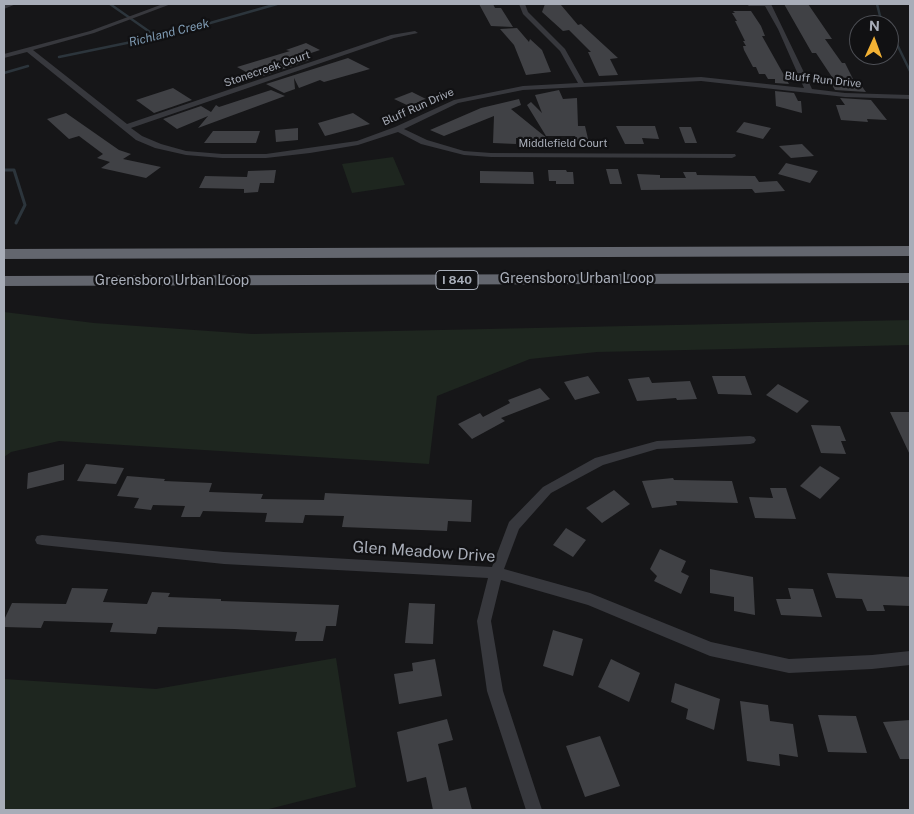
<!DOCTYPE html>
<html>
<head>
<meta charset="utf-8">
<style>
	body { margin:0 }
	#map { position:relative; width:914px; height:814px; overflow:hidden; background:#161618; font-family:"Public Sans",sans-serif }
	canvas { display:block }
	.frame { position:absolute; inset:0; border:5px solid #a8adb8; pointer-events:none }
	.north { position:absolute; left:849px; top:15px; width:50px; height:50px; box-sizing:border-box; background:#111113; border:1px solid #4d4f55; border-radius:50%; rotate:2deg; font-size:14px; font-weight:700; line-height:20px; text-align:center; color:#a8adb8 }
	.north::after { content:''; display:block; margin:auto; width:18px; height:22px; background:#f2b134; clip-path:polygon(50% 0,100% 100%,50% 72%,0 100%) }
</style>
</head>
<body>
<div id="map">
<canvas width="914" height="814"></canvas>
<div class="frame"></div>
<div class="north">N</div>
</div>
<script>
const g = document.querySelector('canvas').getContext('2d');
g.lineJoin = 'round';
function fillPath(path, color) {
  g.fillStyle = color;
  g.fill(path, 'evenodd');
}
function shape(rows) {
  const path = new Path2D();
  for (const r of rows) {
    path.moveTo(r[0], r[1]);
    for (let i = 2; i < r.length; i += 2) path.lineTo(r[i], r[i + 1]);
  }
  return path;
}
function stroke(path, color, width, dash) {
  g.strokeStyle = color;
  g.lineWidth = width;
  g.lineCap = dash ? 'butt' : 'round';
  g.setLineDash(dash || []);
  g.stroke(path);
}
function label(font, color, halo, rows, align = 'center') {
  g.font = font + ' "Public Sans",sans-serif';
  g.lineWidth = 4.5;
  g.setLineDash([]);
  g.textBaseline = 'middle';
  g.strokeStyle = halo;
  g.fillStyle = color;
  for (const [text, x, y, turn = 0] of rows) {
    g.save();
    g.translate(x, y);
    g.rotate((+turn || 0) * Math.PI / 180);
    g.textAlign = isNaN(turn) ? turn : align;
    if (halo) g.strokeText(text, 0, 0);
    g.fillText(text, 0, 0);
    g.restore();
  }
}
fillPath(shape([
	[393,157,405,185,352,193,342,164],
	[4,312,94,323,252,334,910,320,910,345,597,352,530,359,437,396,429,464,59,441,11,452,4,457],
	[336,658,356,787,265,810,4,810,4,679,156,689]
]), '#1e261f');
stroke(shape([
	[110,4,157,37],
	[877,4,880,16,887,25],
	[889,28,910,71],
	[59,57,175,33,277,4],
	[4,73,28,66]
]), '#2c353c', 2.5);
stroke(shape([
	[4,170,14,170,25,205,16,223]
]), '#2c353c', 3);
fillPath(shape([
	[479,4,493,4,495,8,501,8,513,27,491,26],
	[545,4,561,5,578,25,581,24,618,58,610,59,618,75,599,76,588,52,591,52,569,30,563,31,542,12],
	[784,4,808,4,832,39,825,39,842,63,845,63,854,81,858,81,866,92,835,90,829,80,834,80,816,53,812,53],
	[733,11,751,11,761,26,765,36,762,36,789,84,775,83,775,79,768,79,765,74,759,74,756,67,753,67,744,50,743,46,746,46,743,41,745,41,735,21,737,21,732,13,735,13],
	[517,28,529,42,530,39,542,50,551,72,526,75,514,45,500,29],
	[306,43,320,50,308,54,310,60,257,78,237,67,290,51,286,50],
	[348,58,370,69,324,82,320,80,299,88,294,78,295,89,284,93,266,84],
	[173,88,192,100,154,113,136,100],
	[271,90,285,96,198,128,208,116,177,129,163,119,201,106,211,112,216,105,219,107],
	[559,90,563,99,577,98,578,126,585,126,589,143,577,143,575,136,546,136,527,105,531,102,542,113,535,95],
	[775,91,794,93,798,101,801,101,802,113,776,106],
	[412,92,426,99,409,106,394,99],
	[840,98,871,100,887,120,867,119,868,122,841,120,836,105,845,105],
	[519,99,521,105,511,109,548,139,516,138,516,144,493,143,494,116,444,136,430,130,481,108],
	[66,113,119,150,131,154,123,159,161,167,146,178,101,168,110,162,97,158,103,154,79,136,69,139,47,119],
	[353,113,370,124,325,136,318,123],
	[744,122,771,128,763,139,736,132],
	[616,126,655,126,659,139,642,138,644,144,625,144],
	[679,127,691,127,697,143,685,143],
	[298,128,298,140,276,142,275,130],
	[213,131,260,131,256,143,204,143],
	[802,144,814,156,791,158,779,146],
	[786,163,818,171,810,183,778,174],
	[606,169,618,169,622,184,610,184],
	[276,170,274,183,260,183,258,192,244,193,244,189,199,188,205,176,247,177,248,171],
	[548,170,566,170,567,172,573,172,574,184,556,184,556,181,549,181],
	[480,171,533,172,534,184,480,183],
	[683,172,696,172,697,175,755,176,759,182,777,181,785,191,755,193,752,189,641,190,637,174,660,175,660,178,686,178],
	[588,376,600,393,575,400,564,382],
	[712,376,745,376,752,395,718,394],
	[649,377,652,383,690,381,697,399,677,400,676,398,637,401,628,379],
	[778,384,809,401,797,413,766,395],
	[540,388,550,399,501,418,505,421,472,439,458,424,480,413,483,417,510,403,508,400],
	[890,412,910,412,910,455],
	[811,425,840,426,846,441,841,441,846,454,821,453],
	[64,464,64,480,27,489,28,473],
	[86,464,124,468,116,484,77,481],
	[820,466,840,478,820,499,800,486],
	[127,476,165,479,164,481,212,483,209,492,263,494,261,499,324,500,325,493,472,500,471,522,448,521,447,531,342,527,344,516,305,515,303,523,265,522,267,513,203,511,200,517,181,517,185,506,153,505,151,510,134,508,139,498,117,496],
	[673,478,674,480,732,481,738,503,676,501,677,505,652,508,642,481],
	[770,488,786,488,796,519,755,518,749,497,773,498],
	[614,490,630,504,602,523,586,508],
	[566,528,586,540,573,557,553,545],
	[660,549,686,561,681,572,689,576,681,594,654,581,657,576,650,569],
	[710,569,753,577,755,615,734,611,734,597,710,593],
	[827,573,910,577,910,606,883,605,885,611,867,611,862,599,836,598],
	[72,588,108,589,103,602,147,604,152,592,170,593,168,597,221,599,221,601,339,605,336,626,326,626,323,641,295,641,297,632,234,629,158,627,156,634,110,632,113,623,44,621,41,628,4,627,4,620,12,603,66,604],
	[788,588,813,589,822,617,781,615,776,599,791,599],
	[409,603,435,604,433,644,405,643],
	[553,630,583,639,573,676,543,666],
	[435,659,442,696,399,704,394,674,413,671,412,663],
	[611,659,640,673,629,702,598,687],
	[675,683,720,699,714,730,686,719,688,709,671,702],
	[740,701,768,705,770,721,793,724,798,757,779,754,780,766,747,761],
	[818,715,856,716,867,753,828,752],
	[447,719,453,740,438,744,449,791,466,787,472,810,433,810,426,777,407,782,397,732],
	[910,720,910,759,900,759,883,722],
	[600,736,620,786,585,797,566,746]
]), '#404145');
fillPath(shape([
	[8,4,16,4,4,9,4,5,8,4],
	[163,4,171,4,94,33,33,50,127,124,391,35,415,31,418,33,394,38,131,128,142,136,161,144,186,151,222,154,266,154,357,141,395,127,454,100,523,86,578,83,560,51,523,14,519,4,525,4,528,12,565,49,584,83,701,77,804,88,778,29,765,6,749,6,746,4,771,4,812,89,845,93,910,95,910,99,845,97,701,81,523,90,458,103,404,129,427,140,464,151,491,153,735,154,736,156,732,158,491,157,464,155,421,144,398,132,358,145,310,153,266,158,222,158,186,155,155,148,136,140,27,52,4,58,4,54,90,31,163,4],
	[750,436,754,437,756,440,754,443,750,444,657,449,603,465,551,493,519,529,504,569,590,593,711,642,789,659,872,655,910,651,910,665,872,669,789,673,710,656,588,605,501,580,491,621,503,691,542,810,526,810,487,691,477,621,488,578,224,564,42,545,37,544,35,540,37,536,42,535,224,552,492,567,509,522,543,487,595,458,657,441,750,436]
]), '#37383d');
fillPath(shape([
	[910,246,910,256,4,259,4,249,910,246],
	[910,273,910,283,4,286,4,276,910,273]
]), '#63666e');
label('11px', '#a8adb8', '#111113', [
	["Stonecreek Court",267,69,-19],
	["Bluff Run Drive",823,80,6],
	["Bluff Run Drive",418,107,-24],
	["Middlefield Court",563,144]
]);
label('italic 12px', '#7f9bb3', '#111113', [
	["Richland Creek",169,33,-14]
]);
for (const [x, y, w] of [
	[457,280,42]
]) {
  const box = new Path2D();
  box.roundRect(x - w / 2, y - 9.5, w, 19, 4);
  g.fillStyle = '#111113';
  g.fill(box);
  stroke(box, '#a8adb8', 1);
}
label('bold 12px', '#a8adb8', null, [
	["I 840",457,280]
]);
label('14px', '#a8adb8', '#111113', [
	["Greensboro Urban Loop",577,279],
	["Greensboro Urban Loop",172,281]
]);
label('16px', '#a8adb8', '#111113', [
	["Glen Meadow Drive",424,552,4]
]);
</script>
</body>
</html>
